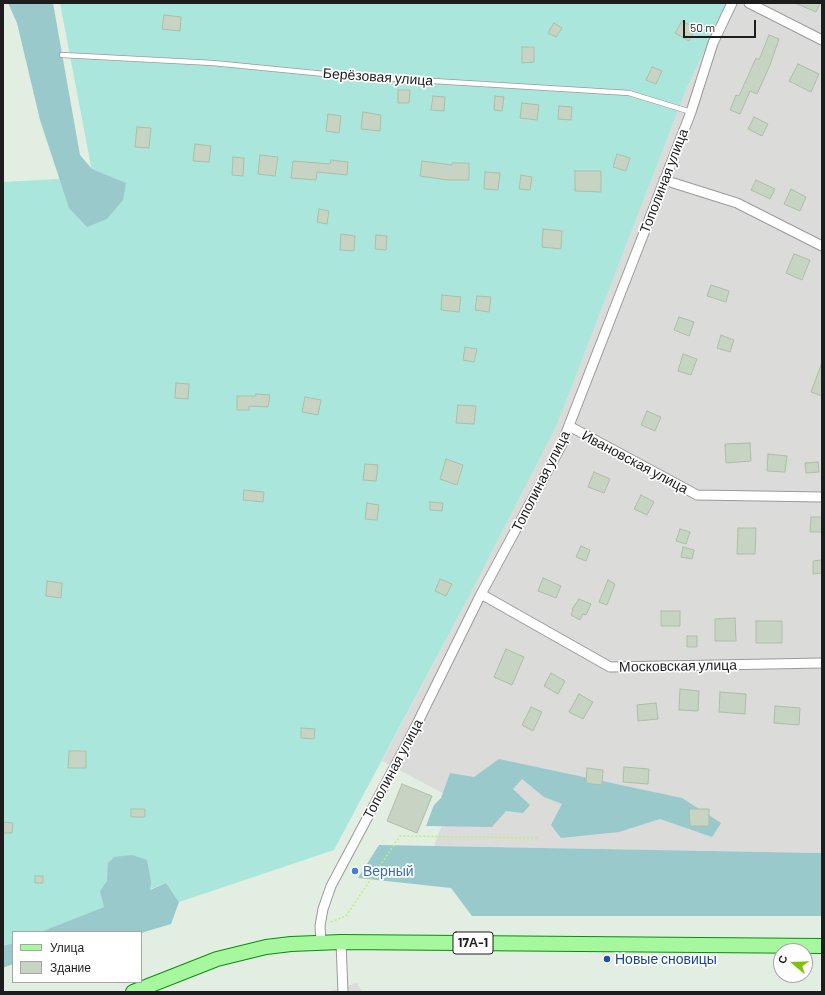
<!DOCTYPE html>
<html>
<head>
<meta charset="utf-8">
<style>
	body { margin:0 }
	#map { position:relative; width:825px; height:995px; overflow:hidden; background:#e3eee3; font-family:Barlow,sans-serif }
	canvas { display:block }
	.frame { position:absolute; inset:0; border:4px solid #1d1d1d; pointer-events:none }
	.legend { position:absolute; left:12px; top:931px; width:130px; height:52px; box-sizing:border-box; background:#fff; border:1px solid #a5a5a5; margin:0; padding:5px 7px; list-style:none; font-size:12px; color:#1d1d1d }
	.legend li { display:flex; align-items:center; gap:8px; height:20px }
	.legend b { width:20px; border:1px solid #a5a5a5 }
	.north { position:absolute; left:773px; top:943px; width:40px; height:40px; box-sizing:border-box; background:#fff; border:1px solid #a5a5a5; border-radius:50%; rotate:289deg; font-size:11px; font-weight:700; line-height:16px; text-align:center; color:#1d1d1d }
	.north::after { content:''; display:block; margin:auto; width:14px; height:18px; background:#82c109; clip-path:polygon(50% 0,100% 100%,50% 72%,0 100%) }
	.scale { position:absolute; left:683px; top:20px; width:73px; height:18px; box-sizing:border-box; border:2px solid #1d1d1d; border-top:0; padding-left:5px; font-size:12px; line-height:14px; white-space:nowrap; color:#1d1d1d; -webkit-text-stroke:3px #fff; paint-order:stroke }
</style>
</head>
<body>
<div id="map">
<canvas width="825" height="995"></canvas>
<div class="frame"></div>
<ul class="legend">
<li><b style="height:5px;background:#a7f79f"></b>Улица</li>
<li><b style="height:11px;background:#c7d4c4"></b>Здание</li>
</ul>
<div class="north">С</div>
<div class="scale">50 m</div>
</div>
<script>
const g = document.querySelector('canvas').getContext('2d');
g.lineJoin = 'round';
function fillPath(path, color) {
  g.fillStyle = color;
  g.fill(path, 'evenodd');
}
function shape(rows) {
  const path = new Path2D();
  for (const r of rows) {
    path.moveTo(r[0], r[1]);
    for (let i = 2; i < r.length; i += 2) path.lineTo(r[i], r[i + 1]);
  }
  return path;
}
function stroke(path, color, width, dash) {
  g.strokeStyle = color;
  g.lineWidth = width;
  g.lineCap = dash ? 'butt' : 'round';
  g.setLineDash(dash || []);
  g.stroke(path);
}
function label(font, color, halo, rows, align = 'center') {
  g.font = font + ' Barlow,sans-serif';
  g.lineWidth = 3.5;
  g.setLineDash([]);
  g.textBaseline = 'middle';
  g.strokeStyle = halo;
  g.fillStyle = color;
  for (const [text, x, y, turn = 0] of rows) {
    g.save();
    g.translate(x, y);
    g.rotate((+turn || 0) * Math.PI / 180);
    g.textAlign = isNaN(turn) ? turn : align;
    if (halo) g.strokeText(text, 0, 0);
    g.fillText(text, 0, 0);
    g.restore();
  }
}
fillPath(shape([
	[727,3,822,3,822,853,434,846,452,798,382,761,466,602,557,425,686,90],
	[357,983,362,992,327,992]
]), '#dbdbda');
fillPath(shape([
	[60,3,727,3,686,90,557,425,466,602,334,850,179,902,166,883,40,932,13,932,13,943,3,946,3,182,93,177]
]), '#abe6dd');
fillPath(shape([
	[8,3,53,3,80,155,92,169,126,183,123,200,107,219,87,227,69,208,40,120,17,23],
	[499,759,682,798,721,823,712,837,660,819,619,832,561,838,551,825,562,804,544,797,522,779,513,789,530,805,523,813,506,811,492,827,426,826,434,805,441,798,450,773,474,777],
	[379,845,822,853,822,916,472,916,451,888,358,878],
	[132,855,147,860,151,882,150,890,166,883,179,902,171,924,141,933,40,932,104,907,100,891,107,881,108,863,114,857],
	[13,943,13,964,3,968,3,946]
]), '#9ac9cb');
const building = shape([
	[795,3,820,3,816,12,795,3],
	[164,15,181,17,180,31,162,29,164,15],
	[682,21,696,28,689,41,675,33,682,21],
	[554,23,562,28,556,37,548,33,554,23],
	[769,35,779,39,770,65,757,94,750,91,740,114,730,110,736,95,739,96,756,58,759,60,769,35],
	[522,47,534,47,534,62,522,63,522,47],
	[798,64,819,74,811,92,789,81,798,64],
	[652,67,662,71,656,84,646,80,652,67],
	[398,90,410,90,409,103,398,103,398,90],
	[433,96,445,97,444,111,431,110,433,96],
	[495,96,504,97,502,111,494,110,495,96],
	[522,103,539,105,537,120,520,118,522,103],
	[559,106,572,107,571,120,558,119,559,106],
	[363,112,381,115,380,131,361,129,363,112],
	[328,114,341,116,339,133,326,131,328,114],
	[754,117,768,124,762,136,748,129,754,117],
	[137,127,151,128,149,148,135,147,137,127],
	[195,144,211,146,209,162,193,161,195,144],
	[617,154,630,158,626,171,613,167,617,154],
	[260,155,278,157,275,176,258,174,260,155],
	[233,157,244,158,243,176,232,175,233,157],
	[331,160,348,162,347,175,317,172,316,180,291,178,293,161,330,164,331,160],
	[422,161,452,165,452,163,469,163,469,180,448,180,420,176,422,161],
	[575,171,601,171,601,192,575,191,575,171],
	[485,172,500,173,498,190,484,189,485,172],
	[521,175,532,177,530,190,519,189,521,175],
	[756,180,775,189,770,199,751,190,756,180],
	[791,189,806,197,800,211,784,204,791,189],
	[319,209,329,211,327,224,317,222,319,209],
	[543,229,562,231,561,249,542,247,543,229],
	[341,234,355,236,354,251,340,250,341,234],
	[376,235,387,236,386,250,375,249,376,235],
	[794,254,810,260,802,280,786,273,794,254],
	[711,285,729,291,726,302,707,296,711,285],
	[442,295,461,297,459,312,441,310,442,295],
	[477,296,491,297,489,312,475,310,477,296],
	[679,317,694,322,689,336,674,330,679,317],
	[721,335,734,340,730,352,717,348,721,335],
	[465,347,477,349,474,362,463,360,465,347],
	[683,354,697,359,691,375,678,371,683,354],
	[821,365,822,365,822,396,811,392,821,365],
	[176,383,189,384,188,399,175,398,176,383],
	[256,394,270,395,268,407,249,406,249,410,237,410,237,396,256,396,256,394],
	[305,397,321,400,318,415,302,412,305,397],
	[458,405,476,406,474,424,456,423,458,405],
	[647,411,661,417,655,431,641,425,647,411],
	[750,443,751,461,726,463,725,444,750,443],
	[768,454,787,456,785,472,767,471,768,454],
	[446,459,463,465,457,485,440,479,446,459],
	[818,462,819,472,806,473,805,463,818,462],
	[365,464,378,465,376,481,363,480,365,464],
	[594,472,610,479,604,493,588,487,594,472],
	[244,490,264,492,263,502,243,500,244,490],
	[641,495,654,502,647,515,634,509,641,495],
	[430,502,443,503,442,511,430,510,430,502],
	[367,503,379,505,377,520,365,519,367,503],
	[811,517,822,517,822,532,810,532,811,517],
	[738,528,756,528,755,554,737,554,738,528],
	[680,529,690,532,686,544,676,541,680,529],
	[581,546,590,550,586,561,576,557,581,546],
	[683,547,694,550,692,559,681,557,683,547],
	[822,560,822,573,813,574,813,561,822,560],
	[543,578,561,586,556,598,538,591,543,578],
	[440,579,452,584,446,596,435,591,440,579],
	[608,580,615,584,607,605,599,602,608,580],
	[47,581,62,583,61,598,46,596,47,581],
	[579,599,591,604,586,615,583,614,580,620,571,615,573,610,572,609,579,599],
	[661,611,680,611,680,626,661,626,661,611],
	[735,618,736,641,715,641,715,619,735,618],
	[756,621,782,621,782,643,756,643,756,621],
	[687,636,697,636,697,647,687,647,687,636],
	[506,649,524,657,512,685,494,677,506,649],
	[551,673,565,681,558,694,544,686,551,673],
	[680,689,699,691,698,711,679,710,680,689],
	[720,692,746,694,745,714,719,712,720,692],
	[579,694,593,702,583,719,569,712,579,694],
	[656,703,658,719,638,721,637,705,656,703],
	[775,706,800,708,799,725,774,723,775,706],
	[531,707,542,712,533,731,522,725,531,707],
	[301,728,315,729,314,739,301,738,301,728],
	[69,751,86,751,86,768,68,768,69,751],
	[624,767,649,769,648,784,623,782,624,767],
	[587,768,603,770,602,785,586,783,587,768],
	[402,784,432,796,417,833,387,821,402,784],
	[131,809,145,809,145,817,131,817,131,809],
	[689,809,709,809,709,826,690,826,689,809],
	[3,822,13,823,12,833,3,833,3,822],
	[35,876,43,876,43,883,35,883,35,876]
]);
fillPath(building, '#c7d4c4');
stroke(building, '#acbfa6', 1);
const service = shape([
	[62,55,213,63,335,75,629,93,691,112]
]);
const minor = shape([
	[749,3,822,40],
	[664,180,737,203,822,246],
	[569,426,697,495,822,497],
	[481,594,610,667,822,663],
	[321,942,320,926,323,909,331,886,412,734,481,594,561,446,691,112,713,43,732,3],
	[341,942,343,992]
]);
const primary = shape([
	[133,992,217,959,266,947,291,944,341,942,822,946]
]);
stroke(service, '#9a9a9a', 6);
stroke(minor, '#9a9a9a', 11);
stroke(primary, '#078f08', 16);
stroke(shape([
	[331,922,346,916,400,836,538,838]
]), '#b8f36f', 1.5, [2, 2]);
stroke(service, '#fff', 4.5);
stroke(minor, '#fff', 9);
stroke(primary, '#a7f79f', 14);
for (const [x, y, r, color] of [
	[355,871,4,"#3f7fe0"],
	[607,959,4,"#1a4fb4"]
]) {
  const dot = new Path2D();
  dot.arc(x, y, r, 0, 2 * Math.PI);
  g.fillStyle = color;
  g.fill(dot);
  stroke(dot, '#fff', 1.5);
}
for (const [x, y, w] of [
	[473,943,40]
]) {
  const box = new Path2D();
  box.roundRect(x - w / 2, y - 11, w, 22, 3);
  g.fillStyle = '#fff';
  g.fill(box);
  stroke(box, '#1d1d1d', 1);
}
label('bold 13px', '#1d1d1d', null, [
	["17А-1",473,943]
]);
label('14px', '#1d1d1d', '#fff', [
	["Берёзовая улица",378,77,4],
	["Тополиная улица",664,181,-69],
	["Ивановская улица",635,462,28],
	["Тополиная улица",541,481,-63],
	["Московская улица",678,666,-1],
	["Тополиная улица",393,769,-62]
]);
label('14px', '#366cbe', '#fff', [
	["Верный",363,871]
], 'left');
label('14px', '#164399', '#fff', [
	["Новые сновицы",615,959]
], 'left');
</script>
</body>
</html>
